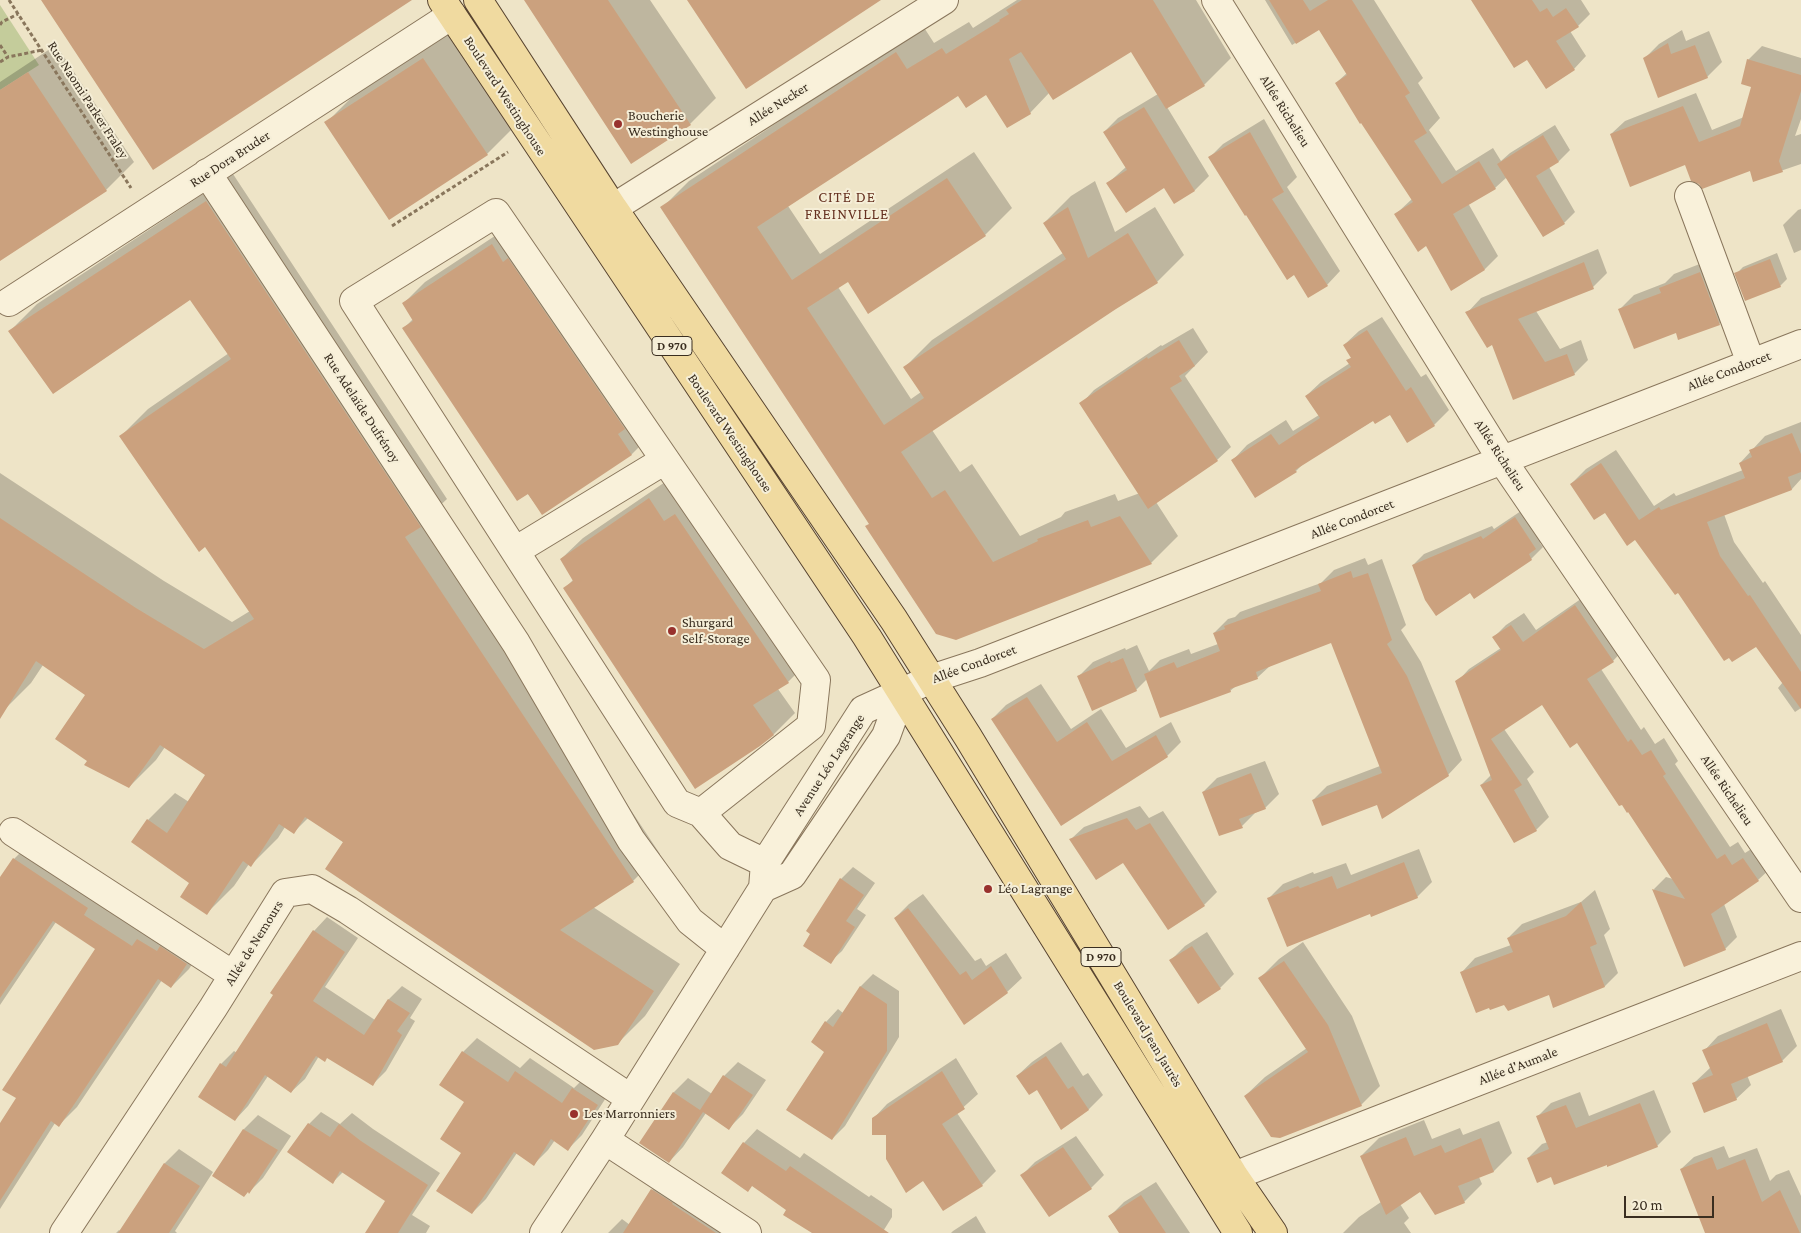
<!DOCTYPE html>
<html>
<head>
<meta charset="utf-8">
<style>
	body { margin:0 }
	#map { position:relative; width:1801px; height:1233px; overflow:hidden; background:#eee4c7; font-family:"Crimson Pro",serif }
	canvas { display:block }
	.scale { position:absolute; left:1624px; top:1196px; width:90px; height:22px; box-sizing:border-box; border:2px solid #3a2e20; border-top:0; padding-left:6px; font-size:15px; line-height:18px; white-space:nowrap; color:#3a2e20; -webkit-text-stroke:4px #f5eed7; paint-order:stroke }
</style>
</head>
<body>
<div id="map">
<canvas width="1801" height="1233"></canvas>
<div class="scale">20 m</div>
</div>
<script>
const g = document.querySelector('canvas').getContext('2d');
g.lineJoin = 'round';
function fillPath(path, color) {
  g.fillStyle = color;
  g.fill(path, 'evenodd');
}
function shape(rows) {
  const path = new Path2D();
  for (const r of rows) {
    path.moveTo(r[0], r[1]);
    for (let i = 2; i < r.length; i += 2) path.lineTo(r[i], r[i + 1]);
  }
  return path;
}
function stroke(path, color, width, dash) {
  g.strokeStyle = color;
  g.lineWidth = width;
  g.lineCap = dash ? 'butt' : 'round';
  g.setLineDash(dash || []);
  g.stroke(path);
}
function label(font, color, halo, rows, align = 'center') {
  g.font = font + ' "Crimson Pro",serif';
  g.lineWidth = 4;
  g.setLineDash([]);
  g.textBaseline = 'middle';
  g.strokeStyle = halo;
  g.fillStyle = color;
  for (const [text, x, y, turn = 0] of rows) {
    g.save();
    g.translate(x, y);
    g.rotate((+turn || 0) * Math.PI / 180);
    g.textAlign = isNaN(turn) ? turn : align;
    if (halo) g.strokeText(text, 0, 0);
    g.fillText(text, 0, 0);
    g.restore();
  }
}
fillPath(shape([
	[0,5,39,65,0,90]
]), '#c4cc9b');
fillPath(shape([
	[525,0,650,0,716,98,690,124],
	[1017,0,1196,0,1231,58,1204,85,1167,107,1209,176,1195,190,1175,202,1164,187,1108,183,1126,167,1104,132,1118,118,1158,94,1132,50,1049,93,1030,113,987,93,959,94,788,206,820,254,974,152,1012,208,985,235,848,280,838,287,911,399,921,392,905,367,932,340,1063,253,1044,223,1071,196,1095,181,1115,232,1155,207,1184,255,1157,282,1115,308,932,430,960,472,972,464,1020,536,1061,517,1065,512,1115,494,1118,501,1140,493,1081,404,1094,390,1161,345,1162,346,1193,328,1208,352,1185,376,1231,447,1217,460,1156,502,1178,536,1151,563,956,639,870,523,662,208,689,181,923,26,934,43,969,22,973,28],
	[1265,0,1374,0,1423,78,1418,83,1440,118,1429,130,1456,171,1493,148,1501,161,1510,153,1555,125,1570,150,1559,161,1549,167,1575,212,1564,223,1507,177,1495,188,1468,203,1498,256,1485,269,1452,289,1427,245,1396,214,1413,198,1336,83,1347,73,1319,28,1292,45],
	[1472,0,1581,0,1590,14,1578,26,1570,31,1586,56,1574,69,1527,58],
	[1682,30,1686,41,1709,31,1722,62,1707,77,1659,96,1644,59,1659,44],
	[451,31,515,126,487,154,326,123,354,95],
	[56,45,134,162,106,190,0,248,0,82],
	[1762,46,1801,58,1801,119,1795,136,1801,134,1801,164,1754,180,1750,170,1686,164,1611,134,1625,121,1696,93,1712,130,1744,117,1752,86,1748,60],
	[1264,119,1297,177,1287,187,1340,271,1327,285,1294,273,1210,157,1223,144],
	[233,174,447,499,433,512,660,854,633,881,593,907,680,964,645,1016,617,1044,309,817,294,832,285,827,278,838,251,865,249,864,234,886,207,913,191,883,148,820,175,793,189,802,207,774,165,747,156,760,129,787,89,761,87,694,43,665,31,683,4,710,0,707,0,473,164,581,232,622,250,611,206,546,121,436,148,409,229,353,190,298,10,331,37,304],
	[1801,209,1801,250,1794,253,1783,225,1798,210],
	[513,224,525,241,530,238,646,407,640,413,653,433,632,454,542,513,404,328,413,319,403,304,425,282],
	[1598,249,1607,273,1593,287,1536,311,1560,349,1581,340,1588,360,1574,374,1492,344,1467,313,1481,298],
	[1777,253,1787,279,1780,286,1736,274,1743,267],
	[1715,258,1734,309,1719,324,1676,331,1620,309,1634,295,1665,283,1674,274],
	[1382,317,1421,377,1426,374,1449,410,1434,425,1407,441,1390,414,1374,420,1303,464,1296,471,1233,460,1247,445,1286,420,1293,431,1319,415,1306,396,1321,382,1350,363,1348,360,1352,357,1344,345,1359,331],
	[1801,422,1801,479,1792,489,1724,514,1734,542,1763,583,1765,581,1801,635,1801,708,1795,712,1778,688,1783,682,1756,645,1678,591,1636,538,1571,484,1586,469,1616,450,1654,506,1674,493,1676,496,1743,470,1740,463,1765,436],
	[671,478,809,661,788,682,778,689,795,713,774,734,760,745,564,589,574,579,561,559,583,538],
	[1527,507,1547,537,1540,543,1543,547,1531,559,1474,597,1470,591,1413,565,1424,554,1492,526,1494,529],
	[1365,558,1368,565,1382,559,1406,625,1401,630,1421,662,1462,760,1448,775,1377,803,1313,800,1327,786,1380,766,1331,641,1271,665,1258,677,1236,686,1230,691,1147,679,1136,690,1079,676,1093,662,1125,648,1126,650,1137,645,1149,671,1160,660,1189,649,1191,654,1218,644,1214,633,1228,619,1235,617,1240,612,1321,583,1334,570],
	[1588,594,1625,648,1613,661,1601,669,1641,730,1644,727,1655,744,1664,738,1678,761,1675,764,1730,847,1738,842,1745,853,1756,846,1771,868,1758,880,1724,904,1737,937,1725,949,1685,966,1654,889,1666,877,1673,879,1628,810,1578,742,1543,703,1504,729,1534,772,1527,779,1549,817,1536,830,1514,842,1481,785,1491,775,1457,682,1469,669,1501,648,1494,637,1506,625,1524,613,1536,630],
	[1041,684,1071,729,1101,709,1126,748,1171,722,1181,742,1167,756,1061,825,992,719,1006,705],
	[1265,761,1279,794,1265,808,1255,813,1242,826,1203,792,1217,778],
	[1140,806,1149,818,1163,811,1217,892,1204,905,1168,928,1123,861,1071,839,1084,827],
	[32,841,204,946,189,969,171,987,162,980,77,1107,59,1125,55,1123,0,1209,0,1125,17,1098,97,949,56,922,0,1005,0,879,14,859],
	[1419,849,1432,882,1417,897,1372,915,1371,913,1269,898,1283,884,1313,872,1314,874,1346,863,1351,875],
	[853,867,875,883,857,909,866,915,842,951,830,962,841,879],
	[1595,890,1610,929,1604,935,1618,973,1605,986,1554,1006,1549,994,1505,1003,1462,972,1475,958,1511,945,1508,938,1522,924,1581,902],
	[923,894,975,961,981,958,986,966,1006,953,1022,978,1007,992,965,1024,895,918,909,904],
	[327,917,358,938,325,987,375,1020,389,999,402,986,422,999,410,1018,415,1021,386,1071,373,1084,328,1057,319,1056,305,1079,291,1092,268,1076,248,1106,235,1120,221,1064,234,1051,237,1053,314,931],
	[1207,932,1234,974,1220,988,1171,960,1185,946],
	[1303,942,1352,1016,1380,1086,1361,1105,1245,1096,1265,1077,1307,1048,1260,978,1279,959],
	[873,974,899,991,899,1037,845,1126,832,1139,826,1022,838,1009,843,1013,861,986],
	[1781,1009,1797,1046,1782,1061,1747,1075,1751,1085,1736,1099,1694,1083,1711,1067,1704,1051,1718,1036],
	[477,1038,520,1068,530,1058,574,1088,587,1075,611,1090,582,1135,568,1149,555,1140,548,1150,534,1164,517,1153,486,1199,472,1213,463,1152,466,1102,463,1052],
	[1061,1042,1083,1076,1088,1073,1103,1095,1088,1110,1037,1088,1017,1076,1032,1062],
	[956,1058,978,1094,957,1113,996,1171,982,1185,924,1179,873,1119,887,1104],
	[738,1062,766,1080,743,1114,729,1128,706,1113,683,1147,669,1162,641,1143,674,1092,688,1078,712,1094,724,1076],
	[1654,1090,1671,1132,1657,1146,1607,1164,1551,1175,1528,1158,1542,1144,1548,1142,1538,1116,1551,1103,1580,1092,1589,1116],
	[321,1112,340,1124,352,1113,373,1129,440,1173,412,1215,430,1226,426,1233,366,1233,387,1200,343,1172,333,1182,309,1124],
	[258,1115,291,1136,263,1178,249,1192,213,1176,244,1129],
	[1424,1120,1432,1139,1460,1128,1463,1135,1499,1121,1512,1153,1494,1171,1479,1177,1482,1184,1464,1202,1420,1190,1400,1204,1409,1218,1404,1223,1411,1233,1343,1233,1359,1217,1381,1202,1361,1156,1379,1138],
	[757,1129,800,1158,804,1153,869,1197,871,1195,892,1209,892,1217,882,1233,814,1233,787,1210,744,1143],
	[1076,1136,1104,1175,1091,1188,1050,1215,1022,1175,1035,1162],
	[1724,1146,1729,1158,1757,1148,1770,1181,1776,1175,1789,1170,1801,1196,1801,1233,1706,1233,1681,1169,1694,1157],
	[179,1149,213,1172,175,1231,177,1233,116,1233,119,1230,120,1231,165,1163],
	[666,1177,724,1233,608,1233,622,1219,630,1225,652,1190],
	[1156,1182,1190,1233,1120,1233,1109,1217,1124,1202],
	[976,1216,986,1233,951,1233,953,1231]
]), '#0003');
fillPath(shape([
	[41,0,412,0,153,170],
	[524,0,608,0,691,125,631,164],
	[687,0,881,0,746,89],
	[1022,0,1153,0,1205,86,1166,109,1131,52,1053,100,1021,52,1009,59,1031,114,1007,128,986,95,966,108,958,96,757,227,792,280,947,178,986,236,868,314,848,282,807,308,884,425,924,398,903,367,1066,259,1043,223,1068,207,1088,258,1128,233,1158,283,1116,309,901,452,932,498,945,490,993,562,1038,541,1037,539,1088,520,1091,527,1120,516,1152,564,956,640,936,634,865,526,869,524,660,207,896,52,907,69,942,48,946,54,1000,21,999,20,1009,14,1006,10],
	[1269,0,1303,0,1310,11,1328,0,1352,0,1410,93,1405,96,1427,133,1414,141,1442,184,1479,161,1496,189,1453,214,1485,270,1451,291,1426,246,1418,252,1394,214,1413,202,1361,123,1360,124,1335,83,1347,75,1319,30,1296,44],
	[1471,0,1532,0,1540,12,1547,8,1553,17,1566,8,1579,27,1556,41,1575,70,1546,89,1527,60,1514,68],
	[1668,43,1671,54,1695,45,1708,78,1658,98,1643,58],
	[423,58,488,155,389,220,324,122],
	[1747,59,1801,75,1801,91,1779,161,1783,172,1753,182,1750,171,1702,189,1699,184,1691,181,1685,165,1630,187,1610,134,1683,106,1699,142,1740,126,1751,87,1741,84],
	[28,72,107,191,0,261,0,90],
	[1144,107,1195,191,1174,204,1164,188,1126,213,1106,183,1127,170,1103,132],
	[1250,132,1284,192,1272,199,1328,286,1308,298,1294,275,1287,280,1246,215,1245,216,1208,157],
	[1543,135,1559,162,1536,176,1565,224,1543,237,1497,164],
	[206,201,421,527,405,537,634,882,560,930,654,991,618,1045,594,1050,325,869,343,842,305,817,294,834,279,824,251,867,243,861,207,915,180,897,189,883,131,842,147,819,167,833,205,775,160,745,129,788,84,765,87,761,55,739,85,695,36,661,0,719,0,518,136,608,204,649,254,619,205,547,199,552,119,436,231,359,190,300,53,394,8,331],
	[492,244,503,262,508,258,625,429,618,434,632,455,542,515,528,494,517,501,402,328,413,321,402,303],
	[1770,259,1781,287,1745,301,1734,273],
	[1584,262,1594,289,1518,319,1545,362,1567,354,1575,375,1513,400,1492,345,1487,348,1465,312],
	[1700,272,1720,325,1678,340,1676,333,1634,349,1618,309,1661,293,1659,288],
	[1367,330,1406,391,1411,387,1435,426,1407,443,1390,415,1375,424,1373,421,1295,470,1297,472,1255,498,1231,460,1271,434,1279,445,1320,418,1305,396,1351,367,1346,360,1351,358,1343,345],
	[1179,340,1195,366,1179,376,1182,381,1170,388,1218,461,1148,509,1079,403,1147,357,1148,359],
	[1792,433,1801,454,1801,472,1788,477,1792,490,1707,522,1720,556,1748,596,1750,595,1801,672,1801,709,1756,647,1732,662,1729,658,1724,661,1678,593,1675,595,1635,540,1627,546,1605,513,1594,520,1570,484,1601,463,1639,520,1659,507,1661,510,1745,478,1739,463,1752,457,1749,450],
	[649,498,664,521,675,514,789,683,753,705,774,735,760,746,695,789,563,588,573,581,560,559],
	[1515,517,1536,549,1529,554,1532,560,1474,599,1470,593,1436,616,1425,600,1412,565,1481,536,1483,539],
	[1351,571,1353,578,1368,573,1392,640,1387,644,1407,676,1449,776,1382,819,1377,805,1322,826,1312,800,1382,773,1331,643,1256,672,1258,679,1230,689,1231,692,1160,718,1144,674,1174,662,1177,668,1220,651,1213,633,1225,629,1224,626,1321,591,1318,584],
	[1575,605,1614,662,1587,679,1628,742,1631,739,1642,755,1651,750,1666,774,1663,776,1717,859,1725,854,1732,865,1743,858,1759,881,1711,914,1726,950,1684,967,1652,889,1685,899,1628,812,1627,813,1622,805,1619,806,1577,743,1570,748,1542,705,1491,739,1522,785,1514,790,1537,831,1514,843,1480,785,1492,780,1455,681,1501,650,1492,637,1511,625,1523,642],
	[1123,658,1137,691,1092,711,1077,676,1110,661,1111,663],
	[1027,697,1057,742,1087,722,1112,761,1156,735,1168,757,1061,826,991,719],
	[1251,773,1266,809,1239,819,1243,828,1219,836,1202,792],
	[1127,818,1136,830,1150,823,1205,906,1168,930,1123,863,1096,880,1069,839],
	[13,858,88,908,84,915,132,946,137,939,157,951,160,946,187,964,171,988,158,979,59,1127,51,1121,0,1201,0,1123,16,1098,2,1090,95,949,53,921,0,998,0,877],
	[1404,862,1418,898,1371,917,1370,914,1287,947,1267,898,1298,886,1300,888,1332,876,1337,889],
	[840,878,864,895,846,921,855,927,831,964,803,946,810,934,806,931],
	[1581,902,1597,944,1590,947,1605,987,1553,1008,1549,995,1508,1011,1504,1005,1490,1010,1489,1008,1476,1013,1460,972,1513,952,1507,938,1566,916],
	[908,908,960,975,966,971,972,980,991,966,1008,993,964,1025,894,918],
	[313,930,345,952,313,1001,364,1035,388,999,410,1013,397,1031,402,1035,373,1086,327,1058,325,1062,316,1056,291,1093,265,1075,235,1121,198,1097,220,1063,226,1067,273,995,270,993],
	[1192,946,1221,989,1198,1004,1169,960],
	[1284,961,1328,1025,1362,1106,1280,1138,1271,1137,1244,1096,1308,1052,1258,978],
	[860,986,887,1004,887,1051,832,1140,786,1110,824,1052,811,1042,825,1021,833,1027],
	[1767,1023,1783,1062,1731,1084,1737,1100,1704,1113,1692,1083,1713,1075,1702,1050],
	[462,1051,508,1082,515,1071,562,1103,572,1088,598,1105,568,1151,551,1139,534,1166,514,1152,472,1214,436,1191,461,1153,440,1139,464,1102,439,1085],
	[1046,1056,1068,1089,1073,1086,1089,1110,1061,1130,1037,1090,1029,1095,1016,1076],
	[942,1071,965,1109,942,1124,983,1186,943,1211,923,1181,906,1193,886,1159,886,1135,872,1135,872,1118],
	[723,1075,753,1095,729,1130,703,1112,669,1163,639,1143,673,1092,700,1110],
	[1640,1103,1658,1147,1607,1167,1607,1165,1554,1185,1551,1177,1537,1183,1527,1158,1549,1149,1536,1116,1566,1105,1576,1128],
	[308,1123,330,1137,339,1124,361,1141,428,1185,398,1233,365,1233,385,1201,340,1171,333,1184,287,1152],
	[243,1129,278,1150,249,1194,248,1192,244,1197,212,1176],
	[1406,1137,1414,1156,1441,1145,1445,1153,1481,1138,1494,1172,1458,1186,1465,1203,1435,1215,1420,1192,1386,1215,1360,1156],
	[743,1142,786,1171,790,1166,889,1233,812,1233,783,1215,786,1210,752,1186,748,1192,721,1173],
	[1063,1147,1092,1189,1049,1217,1020,1175],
	[1712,1157,1717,1170,1745,1159,1762,1202,1780,1190,1800,1233,1705,1233,1680,1169],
	[164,1163,200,1186,169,1233,118,1233],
	[651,1189,673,1203,672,1204,716,1233,623,1233],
	[1141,1195,1166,1233,1119,1233,1108,1216]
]), '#cba17e');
const minor = shape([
	[1216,0,1502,460,1801,898],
	[207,173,516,643,631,840,690,921,725,949],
	[1689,196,1751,363],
	[613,208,944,0],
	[9,302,452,15],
	[515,551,665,460],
	[701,813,677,803,354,301,496,213,816,680,811,726,701,813,730,846,765,863],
	[13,832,233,975],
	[763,888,792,875,886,736,902,692],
	[605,1140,747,1233],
	[1234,1176,1801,956],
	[64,1233,213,1008,285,893,312,889,348,910,630,1098],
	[544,1233,605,1140,763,888,765,863,863,710,931,679,980,663,1801,344]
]);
const major = shape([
	[442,0,867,637,1238,1233],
	[478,0,613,208,894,620,968,737,1234,1176,1273,1233]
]);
stroke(minor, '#89765c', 30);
stroke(major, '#584430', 30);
stroke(shape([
	[9,0,131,188],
	[0,25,2,22,18,14],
	[0,45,8,57],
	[0,62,8,57,42,50],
	[392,226,508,152]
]), '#89765c', 3, [4, 2.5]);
stroke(minor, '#f9f1da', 28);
stroke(major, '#f0daa0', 28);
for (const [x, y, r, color] of [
	[618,124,5,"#98312d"],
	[672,631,5,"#98312d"],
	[988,889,5,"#98312d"],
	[574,1114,5,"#98312d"]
]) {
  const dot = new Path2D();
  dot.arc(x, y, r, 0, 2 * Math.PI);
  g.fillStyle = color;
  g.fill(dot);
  stroke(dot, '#f5eed7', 2);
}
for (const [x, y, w] of [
	[672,346,40],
	[1101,957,40]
]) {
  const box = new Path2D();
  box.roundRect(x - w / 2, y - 9.5, w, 19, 4);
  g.fillStyle = '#f5eed7';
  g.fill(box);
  stroke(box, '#3a2e20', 1);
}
label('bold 12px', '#3a2e20', null, [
	["D 970",672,346],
	["D 970",1101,957]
]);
label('14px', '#3a2e20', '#f5eed7', [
	["Boulevard Westinghouse",505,96,57],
	["Rue Naomi Parker Fraley",88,100,57],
	["Allée Necker",778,104,-32],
	["Allée Richelieu",1285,111,58],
	["Rue Dora Bruder",230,159,-33],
	["Allée Condorcet",1729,371,-21],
	["Rue Adelaïde Dufrénoy",362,408,57],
	["Boulevard Westinghouse",730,433,56],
	["Allée Richelieu",1500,455,57],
	["Allée Condorcet",1352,519,-21],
	["Allée Condorcet",974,664,-20],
	["Avenue Léo Lagrange",829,765,-57],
	["Allée Richelieu",1727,790,56],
	["Allée de Nemours",254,943,-58],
	["Boulevard Jean Jaurès",1148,1034,59],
	["Allée d'Aumale",1518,1066,-21]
]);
label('14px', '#3a2e20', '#f5eed7', [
	["Boucherie",628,116],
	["Westinghouse",628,132],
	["Shurgard",682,623],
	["Self-Storage",682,639],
	["Léo Lagrange",998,889],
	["Les Marronniers",584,1114]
], 'left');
g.letterSpacing = '1px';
label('15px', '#663120', '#f5eed7', [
	["CITÉ DE",847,197],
	["FREINVILLE",847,214]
]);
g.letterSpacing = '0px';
</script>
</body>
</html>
